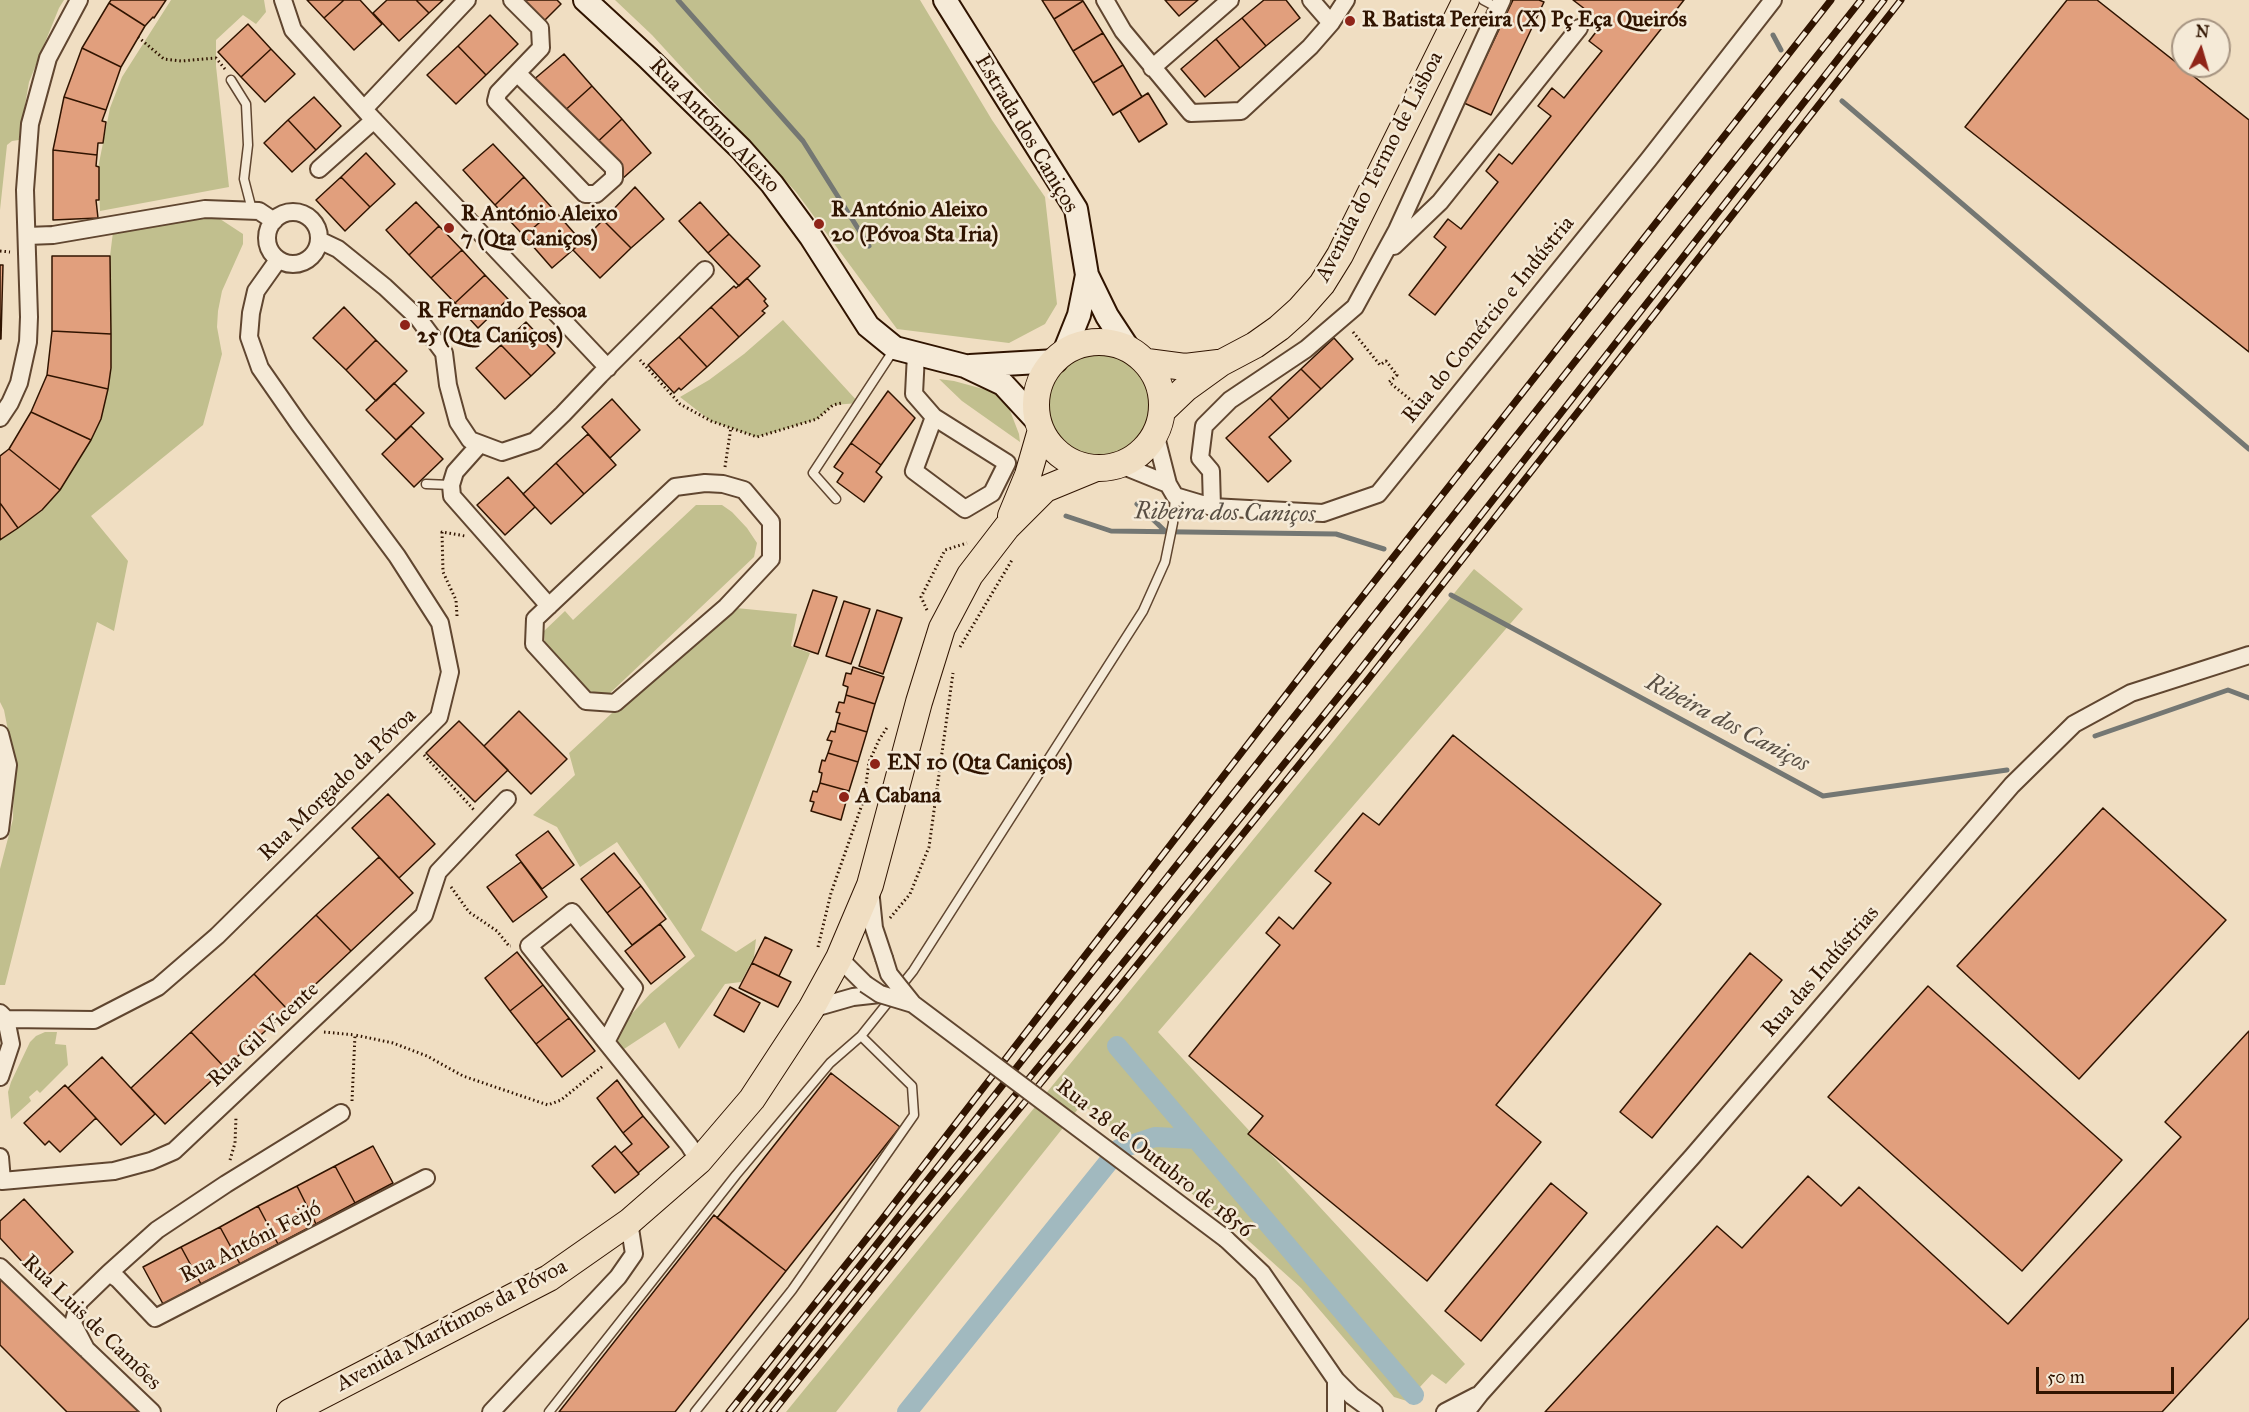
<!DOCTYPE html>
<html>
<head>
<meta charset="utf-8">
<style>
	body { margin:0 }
	#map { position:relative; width:2249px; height:1412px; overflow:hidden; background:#f0dec2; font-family:"IM FELL Great Primer",serif }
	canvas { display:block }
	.north { position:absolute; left:2171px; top:18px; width:60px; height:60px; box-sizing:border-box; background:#f5ead7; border:2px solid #a69481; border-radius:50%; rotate:5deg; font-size:16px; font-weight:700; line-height:24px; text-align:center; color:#301400 }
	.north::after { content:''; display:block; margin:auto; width:21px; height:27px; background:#8f2418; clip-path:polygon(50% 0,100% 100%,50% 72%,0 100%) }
	.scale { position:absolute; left:2036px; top:1367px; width:138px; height:27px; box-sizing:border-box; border:3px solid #301400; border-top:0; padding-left:8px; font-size:18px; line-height:21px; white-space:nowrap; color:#301400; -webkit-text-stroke:4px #f5ead7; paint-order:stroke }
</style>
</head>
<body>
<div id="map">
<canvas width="2249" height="1412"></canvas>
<div class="north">N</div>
<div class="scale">50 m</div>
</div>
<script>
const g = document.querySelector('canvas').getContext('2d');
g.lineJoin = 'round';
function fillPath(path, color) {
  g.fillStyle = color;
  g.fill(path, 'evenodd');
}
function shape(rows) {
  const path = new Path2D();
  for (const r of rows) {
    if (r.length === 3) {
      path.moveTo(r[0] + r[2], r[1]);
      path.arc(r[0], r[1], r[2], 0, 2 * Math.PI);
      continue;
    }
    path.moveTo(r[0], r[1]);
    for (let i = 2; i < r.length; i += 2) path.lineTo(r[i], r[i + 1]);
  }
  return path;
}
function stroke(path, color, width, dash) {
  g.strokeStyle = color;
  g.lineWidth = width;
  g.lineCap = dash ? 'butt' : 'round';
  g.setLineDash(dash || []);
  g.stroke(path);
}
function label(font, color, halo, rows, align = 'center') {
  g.font = font + ' "IM FELL Great Primer",serif';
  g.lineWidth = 5;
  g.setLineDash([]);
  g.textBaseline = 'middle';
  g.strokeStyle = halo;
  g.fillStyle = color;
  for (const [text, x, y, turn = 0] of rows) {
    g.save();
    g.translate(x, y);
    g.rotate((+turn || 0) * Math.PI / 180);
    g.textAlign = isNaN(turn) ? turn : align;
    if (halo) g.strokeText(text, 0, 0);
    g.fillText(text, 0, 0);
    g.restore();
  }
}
fillPath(shape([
	[0,0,64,0,59,8,29,82,19,140,12,141,7,145,0,210],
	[171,0,264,0,266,12,256,24,243,15,216,40,216,66,229,187,100,211,98,168,110,108,122,77],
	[615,0,920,0,992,120,1045,197,1057,304,1045,324,1009,343,897,329,796,192,652,35],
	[195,214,217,217,243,234,243,244,222,291,218,311,217,327,222,354,203,425,91,516,128,561,114,631,97,622,5,985,0,985,0,869,13,819,14,761,4,710,0,702,0,540,42,511,60,490,102,415,111,368,110,256,113,232],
	[783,320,859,403,833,405,817,419,757,437,711,421,680,397,709,380,744,354],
	[1099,406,51],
	[939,379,954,381,987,390,1000,397,1009,408,1019,434,1020,442,962,401],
	[696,505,722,505,732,512,747,528,757,543,754,557,609,694,600,698,588,692,545,648,544,631,565,611,573,620],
	[1474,569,1523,609,1158,1032,1465,1364,1446,1384,1432,1374,1407,1401,1394,1397,1301,1288,1240,1233,1082,1104,836,1412,786,1412],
	[726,607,797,614,791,646,810,653,701,930,736,952,756,939,754,957,741,982,725,984,679,1049,665,1022,624,1049,606,1042,650,994,695,956,617,842,580,867,557,827,533,815,575,775,569,753],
	[45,1032,57,1032,55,1044,66,1045,68,1065,40,1093,37,1090,29,1097,31,1101,11,1119,8,1092,11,1082,30,1042,36,1036]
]), '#c1bf8e');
stroke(shape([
	[678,0,803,141,869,246],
	[1773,35,1781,50],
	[1842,101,2249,449],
	[1137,504,1166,532],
	[1066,516,1111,531,1336,534,1384,549],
	[1451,595,1823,796,2007,770],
	[2095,736,2228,690,2249,698]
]), '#747773', 5);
stroke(shape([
	[1117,1046,1414,1395],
	[907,1412,1119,1149,1155,1137,1196,1139]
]), '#a1b9bf', 20);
const building = shape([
	[111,0,166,0,154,18,153,17,145,26,109,3,111,0],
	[307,0,344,0,324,18,307,0],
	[344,0,360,0,382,24,354,50,324,18,344,0],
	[387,0,416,0,429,13,399,41,373,13,387,0],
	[416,0,443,0,429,13,416,0],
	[518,0,557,0,561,4,541,24,518,0],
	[1042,0,1082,0,1083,1,1054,19,1042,0],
	[1165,0,1198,0,1179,16,1165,0],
	[1264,0,1286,0,1300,18,1266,46,1242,18,1264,0],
	[1513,0,1539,0,1544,2,1491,115,1464,103,1513,0],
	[1573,0,1684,0,1435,315,1409,295,1446,247,1434,237,1448,219,1461,229,1498,182,1486,171,1499,154,1512,164,1551,116,1538,106,1552,88,1564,98,1602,51,1589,41,1603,23,1573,0],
	[2067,0,2097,0,2249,120,2249,352,1965,127,2067,0],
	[1083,1,1103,33,1073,51,1054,19,1083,1],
	[109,3,145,26,121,67,82,48,109,3],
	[490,15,518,44,486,75,458,46,490,15],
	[1242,18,1266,46,1240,68,1216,39,1242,18],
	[248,24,271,49,241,77,218,52,248,24],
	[1103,33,1123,65,1093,83,1073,51,1103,33],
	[1216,39,1240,68,1205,97,1181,69,1216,39],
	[458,46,486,75,456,104,427,75,458,46],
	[82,48,121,67,106,110,64,97,82,48],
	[271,49,295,74,265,102,241,77,271,49],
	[564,54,592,86,561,114,532,81,564,54],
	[1123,65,1142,97,1113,115,1093,83,1123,65],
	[592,86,622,119,592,147,561,114,592,86],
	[1148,93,1167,124,1139,142,1120,111,1148,93],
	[64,97,106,110,102,121,106,122,103,143,98,143,97,155,53,150,64,97],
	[314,97,341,126,316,150,288,120,314,97],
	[622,119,651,153,621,180,592,147,622,119],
	[288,120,316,150,292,172,264,143,288,120],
	[493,144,524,177,495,205,463,170,493,144],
	[53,150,97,155,96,166,99,167,99,200,96,200,98,218,53,220,53,150],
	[366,153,395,184,370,207,341,177,366,153],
	[341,177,370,207,345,231,316,200,341,177],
	[524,177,554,210,524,236,495,205,524,177],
	[635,187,664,219,631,248,603,220,635,187],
	[416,202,439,226,409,255,386,230,416,202],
	[700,202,729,234,708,253,679,221,700,202],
	[554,210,582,242,552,268,524,236,554,210],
	[603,220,631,248,600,278,573,250,603,220],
	[439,226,462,250,431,278,409,255,439,226],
	[729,234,760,266,739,286,708,253,729,234],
	[462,250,485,275,455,303,431,278,462,250],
	[52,256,110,256,111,334,52,331,52,256],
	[0,265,3,265,1,339,0,339,0,265],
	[485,275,508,299,478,328,455,303,485,275],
	[747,278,766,299,764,301,768,306,762,311,765,313,739,337,711,307,734,286,736,288,747,278],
	[344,307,376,340,346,370,313,338,344,307],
	[711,307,739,337,707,367,679,337,711,307],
	[526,322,555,353,531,376,501,345,526,322],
	[52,331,111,334,111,368,108,389,47,375,52,331],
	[679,337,707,367,681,390,679,388,674,393,648,365,679,337],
	[1334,338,1353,359,1321,389,1301,369,1334,338],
	[376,340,407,371,376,401,346,370,376,340],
	[501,345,531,376,505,399,476,368,501,345],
	[1301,369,1321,389,1289,419,1270,398,1301,369],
	[47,375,108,389,101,419,91,440,31,412,47,375],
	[394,383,424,413,396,440,366,410,394,383],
	[888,391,915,418,881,465,851,443,888,391],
	[1270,398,1289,419,1269,437,1291,461,1268,482,1226,438,1270,398],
	[612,399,640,430,610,458,582,427,612,399],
	[31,412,91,440,60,490,9,449,31,412],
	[411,426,443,459,414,487,382,454,411,426],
	[588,434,616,465,584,494,556,463,588,434],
	[851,443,881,465,876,472,882,477,864,502,837,482,843,473,834,467,851,443],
	[9,449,60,490,42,510,18,528,0,503,0,456,9,449],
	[556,463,584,494,551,524,523,494,556,463],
	[508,477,535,507,505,535,477,505,508,477],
	[0,503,18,528,0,540,0,503],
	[813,590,837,597,818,654,794,646,813,590],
	[844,601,870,609,851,664,826,656,844,601],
	[877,610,902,618,883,674,859,666,877,610],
	[853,667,884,677,875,704,846,695,848,687,843,685,846,673,851,674,853,667],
	[846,695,875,704,867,732,837,723,840,713,836,712,839,702,844,703,846,695],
	[519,711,567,759,531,794,484,746,519,711],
	[459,721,508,770,475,802,426,753,459,721],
	[837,723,867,732,858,762,828,753,832,741,827,740,831,731,835,732,837,723],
	[1453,735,1661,904,1496,1105,1541,1142,1427,1281,1248,1134,1263,1116,1189,1056,1280,945,1266,933,1279,917,1293,929,1331,883,1315,871,1363,813,1379,825,1453,735],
	[828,753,858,762,849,791,820,783,822,773,819,772,822,760,825,761,828,753],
	[820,783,849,791,841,820,811,811,814,802,810,801,813,791,817,792,820,783],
	[388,794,435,844,399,878,352,828,388,794],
	[2103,808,2226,920,2079,1079,1957,966,2103,808],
	[548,831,574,865,542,889,516,855,548,831],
	[614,853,641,886,607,913,581,879,614,853],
	[379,857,413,893,351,951,316,915,379,857],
	[521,862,547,897,513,922,487,887,521,862],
	[641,886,666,919,632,945,607,913,641,886],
	[316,915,351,951,288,1010,254,974,316,915],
	[660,924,685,957,651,984,625,951,660,924],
	[765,937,792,950,779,976,752,963,765,937],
	[517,952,543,985,510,1011,485,978,517,952],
	[1750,953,1782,980,1652,1138,1620,1112,1750,953],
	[752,963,791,982,778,1007,739,988,752,963],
	[254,974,288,1010,225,1068,191,1032,254,974],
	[543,985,569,1018,536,1044,510,1011,543,985],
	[1928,986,2122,1160,2022,1271,1828,1097,1928,986],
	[730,987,760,1003,744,1032,714,1015,730,987],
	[569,1018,595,1051,562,1077,536,1044,569,1018],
	[2249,1031,2249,1318,2162,1412,1545,1412,1717,1226,1742,1248,1808,1176,1841,1206,1859,1187,2008,1324,2181,1137,2165,1122,2249,1031],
	[191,1032,225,1068,165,1124,131,1088,191,1032],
	[102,1057,155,1114,121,1145,68,1088,102,1057],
	[831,1073,900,1127,786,1271,717,1218,831,1073],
	[617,1080,643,1116,623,1133,597,1098,617,1080],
	[65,1085,96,1118,60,1152,49,1141,45,1145,24,1123,65,1085],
	[643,1116,669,1147,638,1173,621,1153,632,1144,623,1133,643,1116],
	[373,1146,393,1183,355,1203,335,1166,373,1146],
	[615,1146,639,1174,615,1193,592,1166,615,1146],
	[335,1166,355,1203,316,1224,297,1186,335,1166],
	[1551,1183,1587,1213,1481,1341,1445,1311,1551,1183],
	[297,1186,316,1224,278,1244,258,1206,297,1186],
	[24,1199,73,1252,41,1282,0,1238,0,1221,24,1199],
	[258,1206,278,1244,240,1264,220,1227,258,1206],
	[714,1215,786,1271,675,1412,559,1412,714,1215],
	[220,1227,240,1264,201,1284,181,1247,220,1227],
	[181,1247,201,1284,163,1304,143,1267,181,1247],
	[0,1276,140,1412,67,1412,0,1345,0,1276]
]);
fillPath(building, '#e19f7d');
stroke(building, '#301400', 1.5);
const lane = shape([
	[1483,0,1498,8],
	[231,80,246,104,248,145,244,179,252,210],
	[426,484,451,485],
	[836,499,813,473,895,348],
	[861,1036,913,971,1143,611,1165,562,1173,523,1175,496],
	[549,1412,736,1175,830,1063,861,1036,912,1086,914,1115,792,1290,695,1412]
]);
const street = shape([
	[283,0,293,30,371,117,608,368],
	[512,0,540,28,541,48,517,73,498,93,496,101,585,194,596,194,614,178,614,168,517,73],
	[1105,0,1123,31,1191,113,1241,111,1310,47,1331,23,1346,0],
	[1311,0,1331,23],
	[1152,68,1230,0],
	[364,109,467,0],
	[319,169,374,120],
	[293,238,26],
	[27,236,53,235,205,209,259,211,274,221],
	[319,240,338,249,385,287,418,318,444,353,448,385,458,422,470,440,502,452,535,441,563,414,600,375,705,270],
	[1394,246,1440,202,1579,28],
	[916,354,914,394,934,417,914,471,965,509,992,493,1007,463,934,417],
	[0,418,10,403,19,383,28,342,29,317,25,190,30,124,48,58,79,0],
	[1155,433,1168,484,1175,496,1212,507,1323,513,1378,494,1649,159,1773,0],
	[480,444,455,472,451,485,452,496,549,606],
	[1121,465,1168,484],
	[705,483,723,484,744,490,771,522,771,559,726,607,615,703,586,701,534,644,535,619,675,487,705,483],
	[1212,507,1211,471,1200,458,1204,426,1230,400,1306,349,1355,307,1397,230,1502,0],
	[0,734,8,765,0,830],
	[870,889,874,928,884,958],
	[839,958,865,984],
	[811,1009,853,997,880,994],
	[0,1013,6,1019,11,1044,0,1077],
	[6,1019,94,1020,158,987,217,936,439,717,450,672,440,623,397,556,299,424,260,368,249,337,251,313,256,291,278,260],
	[606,1042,529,946,572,912,634,988,606,1042,689,1145,699,1161],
	[0,1157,2,1181,114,1171,151,1161,174,1151,424,915,438,872,507,799],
	[1226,1239,1262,1273,1336,1380,1352,1396,1374,1412],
	[0,1267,152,1412],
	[109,1273,118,1279,155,1318,426,1178],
	[86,1349,73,1324,79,1302,109,1273,157,1230,226,1184,341,1113],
	[491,1412,618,1277,634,1254,629,1222],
	[1336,1412,1336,1380],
	[1445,1412,1476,1396],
	[1466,1412,1480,1394,1692,1157,2012,785,2074,724,2131,693,2249,655]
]);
const secondary = shape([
	[585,0,648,58,741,149,772,184,811,237,868,326,895,348,965,366,1003,384,1039,423],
	[945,0,1076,209,1087,275,1107,316,1128,348],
	[1065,350,1079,315,1087,275],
	[970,366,1056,361]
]);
const primary = shape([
	[1099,405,63],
	[1147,362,1185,367,1218,363],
	[1164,409,1185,389,1221,363,1255,345,1279,328,1299,310,1322,284,1340,255,1466,0],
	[1011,516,1028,475,1041,430],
	[290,1412,549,1278,629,1222,699,1161,752,1099,811,1009,839,958,870,885,919,702,942,628,970,575,1007,527,1045,489,1096,468]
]);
stroke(lane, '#604630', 11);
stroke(street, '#604630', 20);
stroke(secondary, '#301400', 26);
stroke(primary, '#301400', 28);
stroke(shape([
	[138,37,164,59,181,61,216,58,225,69],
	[0,251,10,252],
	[1353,332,1380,365,1386,361,1397,375,1389,382,1424,411],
	[640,360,680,404,711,421,757,437,817,419,833,405,842,403],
	[725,467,731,427],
	[927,610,921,597,945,550,967,543],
	[457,616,456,600,443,572,442,532,465,536],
	[960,647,1012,560],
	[424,755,474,810],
	[451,887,469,912,497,931,509,946,511,946],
	[890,918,910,894,929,847,953,673],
	[818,947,831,893,864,799,869,762,879,740,888,726],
	[324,1032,355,1035],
	[352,1101,355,1035,393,1043,427,1056,463,1076,548,1105,561,1100,603,1066],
	[230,1160,235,1143,236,1117]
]), '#301400', 3, [1.5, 3]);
stroke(lane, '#f5ead7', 8);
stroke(street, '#f5ead7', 16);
stroke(secondary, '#f5ead7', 22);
stroke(primary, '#f0dec2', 26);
const rail = shape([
	[729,1412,883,1218,1322,648,1831,0],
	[744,1412,1861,0],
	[759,1412,905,1229,1068,1031,1356,675,1884,0],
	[773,1412,914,1236,1078,1038,1366,682,1901,0]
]);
stroke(rail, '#301400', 7);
stroke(rail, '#f5ead7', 4.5, [14]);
const streetBridge = shape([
	[884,958,889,974,913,1004,1226,1239],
	[865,984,880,994,913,1004]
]);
stroke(streetBridge, '#604630', 20, []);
stroke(streetBridge, '#f5ead7', 16);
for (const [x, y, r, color] of [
	[1350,21,6,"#8f2418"],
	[819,224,6,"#8f2418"],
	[449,228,6,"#8f2418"],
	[405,325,6,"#8f2418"],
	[875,764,6,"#8f2418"],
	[844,797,6,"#8f2418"]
]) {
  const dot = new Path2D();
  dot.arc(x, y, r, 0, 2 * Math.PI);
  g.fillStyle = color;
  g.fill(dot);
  stroke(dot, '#f5ead7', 2);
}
label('bold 22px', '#301400', '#f5ead7', [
	["R Batista Pereira (X) Pç Eça Queirós",1362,21],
	["R António Aleixo",831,211],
	["20 (Póvoa Sta Iria)",831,236],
	["R António Aleixo",461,215],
	["7 (Qta Caniços)",461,240],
	["R Fernando Pessoa",417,312],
	["25 (Qta Caniços)",417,337],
	["EN 10 (Qta Caniços)",887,764],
	["A Cabana",856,797]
], 'left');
label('22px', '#301400', '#f5ead7', [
	["Rua António Aleixo",714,126,46],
	["Estrada dos Caniços",1026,134,59],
	["Avenida do Termo de Lisboa",1380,167,-63],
	["Rua do Comércio e Indústria",1489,320,-51],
	["Rua Morgado da Póvoa",338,785,-44],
	["Rua das Indústrias",1821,972,-49],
	["Rua Gil Vicente",264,1035,-43],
	["Rua 28 de Outubro de 1856",1154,1159,38],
	["Rua Antóni Feijó",251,1243,-27],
	["Rua Luis de Camões",91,1323,44],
	["Avenida Marítimos da Póvoa",452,1326,-28]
]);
label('italic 24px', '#584e43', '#f5ead7', [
	["Ribeira dos Caniços",1225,514,1],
	["Ribeira dos Caniços",1727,724,28]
]);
</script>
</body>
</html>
